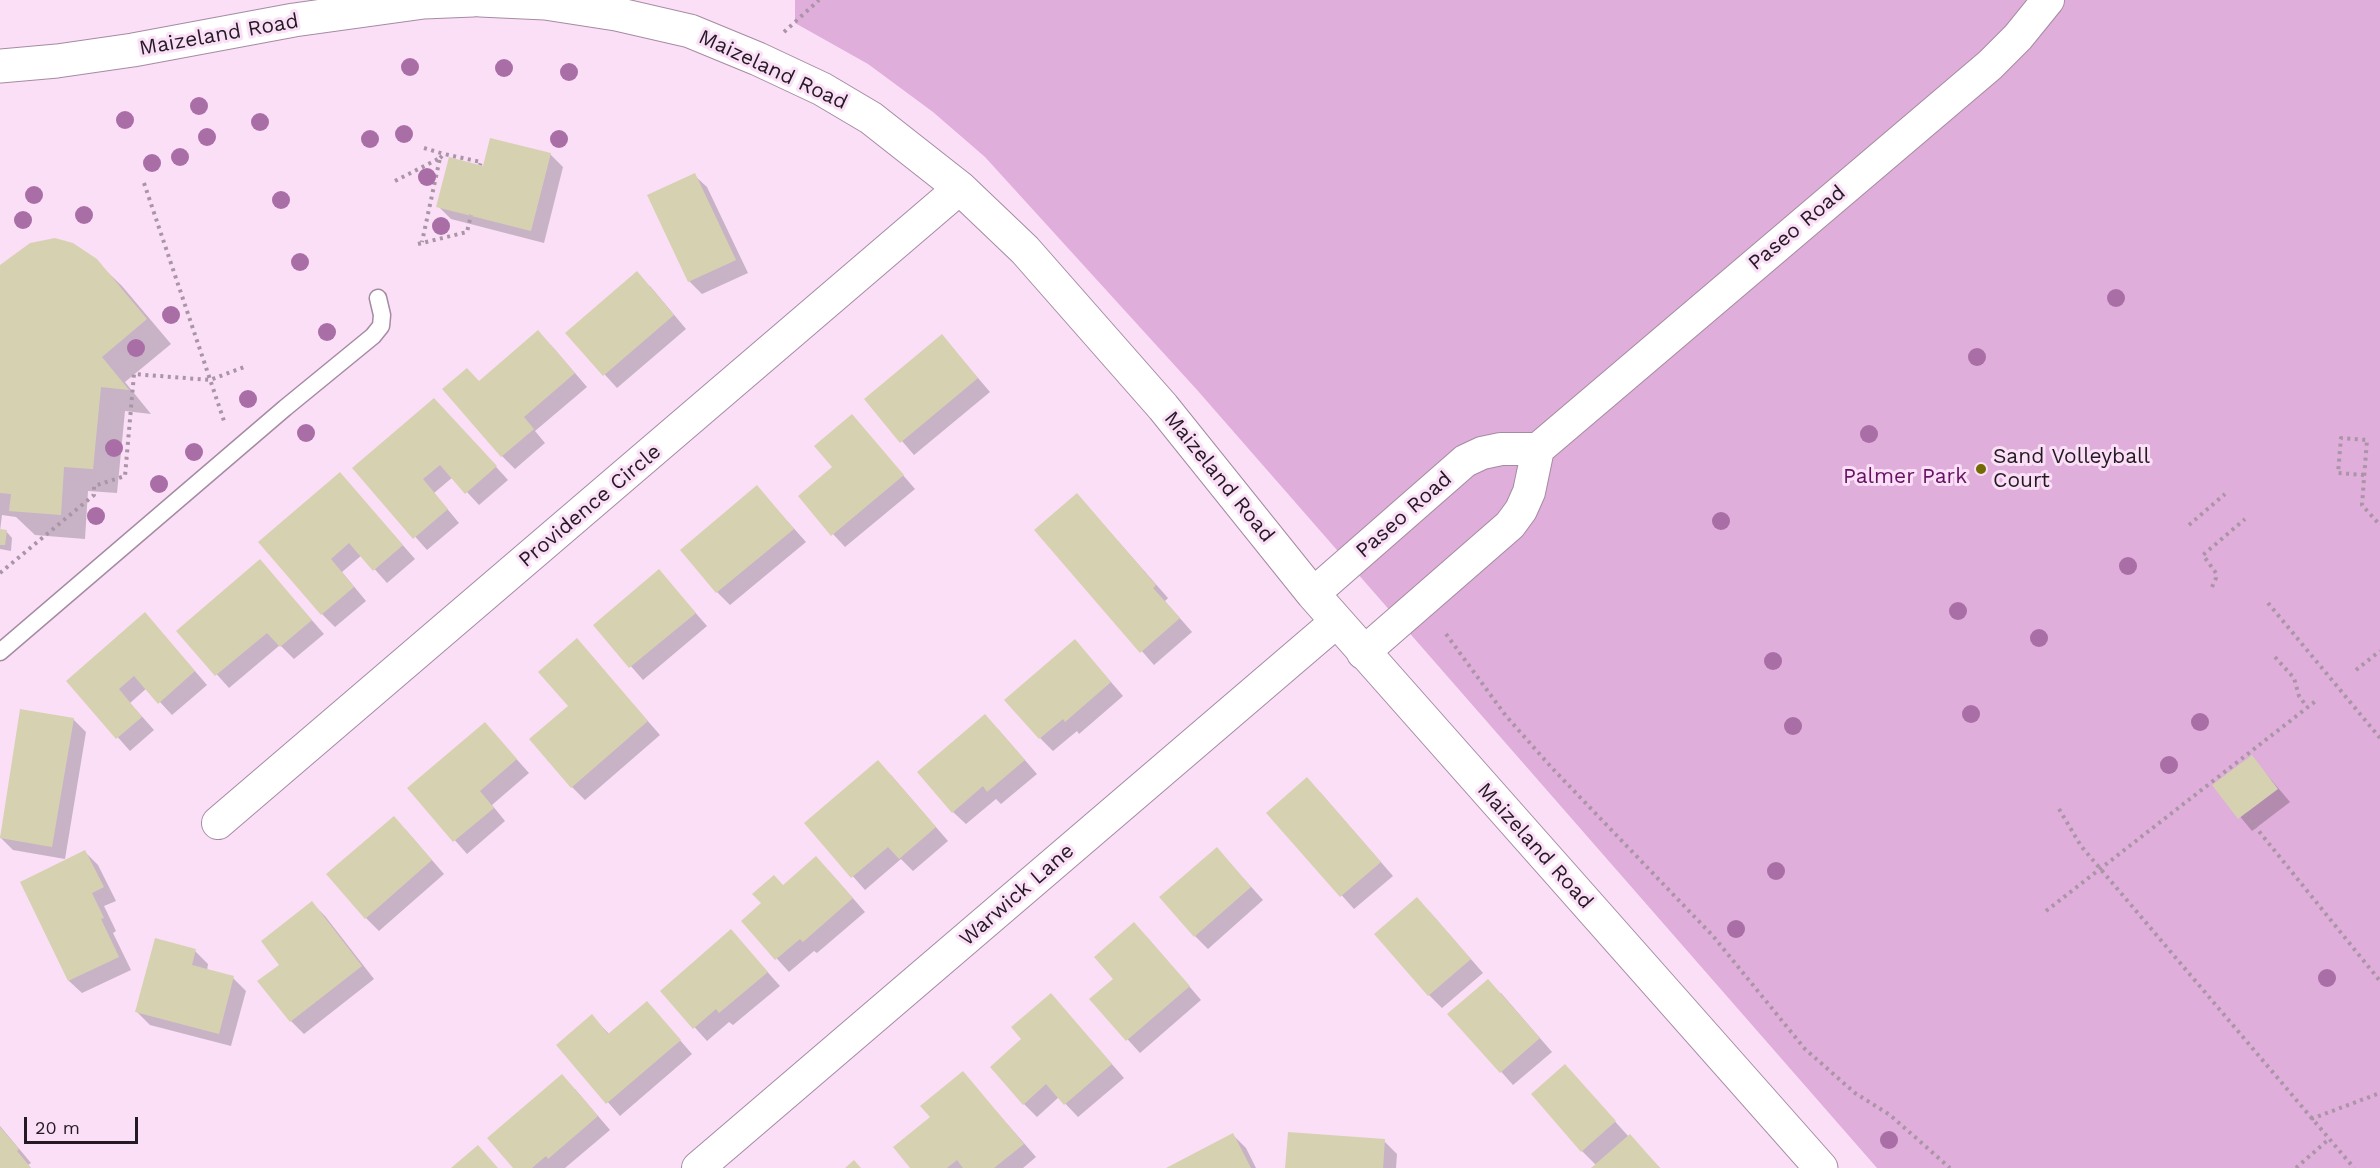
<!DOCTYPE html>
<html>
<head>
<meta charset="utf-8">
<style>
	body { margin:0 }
	#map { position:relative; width:2380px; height:1168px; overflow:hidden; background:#fbdff7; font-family:"Work Sans",sans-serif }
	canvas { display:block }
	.scale { position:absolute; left:24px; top:1117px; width:114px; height:27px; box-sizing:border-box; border:3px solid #241a23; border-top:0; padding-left:8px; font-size:18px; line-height:21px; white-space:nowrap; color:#241a23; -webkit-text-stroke:4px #fbdff7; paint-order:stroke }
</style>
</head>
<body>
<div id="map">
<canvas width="2380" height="1168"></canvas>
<div class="scale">20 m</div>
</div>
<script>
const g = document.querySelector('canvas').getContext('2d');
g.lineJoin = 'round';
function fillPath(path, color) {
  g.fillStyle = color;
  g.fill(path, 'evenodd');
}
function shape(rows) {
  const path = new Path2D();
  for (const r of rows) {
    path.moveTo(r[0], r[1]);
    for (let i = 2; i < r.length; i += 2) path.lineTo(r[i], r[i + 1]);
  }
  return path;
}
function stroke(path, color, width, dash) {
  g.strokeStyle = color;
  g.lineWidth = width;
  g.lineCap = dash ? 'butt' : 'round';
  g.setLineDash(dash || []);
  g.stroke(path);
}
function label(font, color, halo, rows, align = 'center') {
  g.font = font + ' "Work Sans",sans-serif';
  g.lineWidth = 6;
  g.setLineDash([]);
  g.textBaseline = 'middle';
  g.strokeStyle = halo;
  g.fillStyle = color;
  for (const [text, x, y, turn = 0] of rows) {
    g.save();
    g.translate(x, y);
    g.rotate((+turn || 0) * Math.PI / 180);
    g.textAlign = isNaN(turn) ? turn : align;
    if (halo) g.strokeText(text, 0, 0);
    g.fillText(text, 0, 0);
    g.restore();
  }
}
fillPath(shape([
	[795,0,2380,0,2380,1168,1877,1168,1198,391,985,157,933,112,868,64,795,23]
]), '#dfaeda');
fillPath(shape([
	[550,154,563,167,544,243,451,219,438,206,484,168],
	[694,175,707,187,748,273,702,294,689,281],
	[96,261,122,286,171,344,125,382,151,414,125,411,117,493,88,491,85,539,35,535,16,517,2,515,0,531,6,531,12,538,11,551,0,549,0,267],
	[650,286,686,329,617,388,567,333],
	[942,336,990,392,914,455,866,399],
	[551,345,587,387,535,431,545,443,515,469,502,456,480,383],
	[447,413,508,480,479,505,453,477,434,493,459,523,427,550,354,468],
	[852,416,915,489,845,547,833,534,834,467],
	[340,474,415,559,387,583,362,555,342,572,366,601,335,627,322,614],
	[757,487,806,542,730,605,717,592],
	[1089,508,1168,598,1165,601,1192,632,1154,665,1036,530],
	[260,561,324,634,294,659,280,645,229,688,178,631],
	[659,571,707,626,643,680,595,625],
	[157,627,207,685,172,715,147,688,130,703,154,730,130,751,68,681],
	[577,640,660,735,585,800,572,787,570,706],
	[1087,654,1123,696,1079,734,1077,731,1053,751,1040,738],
	[73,719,86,732,65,859,13,850,0,837],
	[485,724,529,773,492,805,505,821,467,854,409,788],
	[998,729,1037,774,1001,804,996,799,966,824,953,812],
	[2251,756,2290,802,2252,831,2214,785],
	[891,775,948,841,913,871,901,859,865,890,806,823],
	[1320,792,1393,876,1354,909,1268,813],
	[406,830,444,874,379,931,366,918],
	[85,852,98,865,116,901,104,906,116,931,113,933,131,970,82,993,69,981],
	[1229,862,1263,900,1208,949,1195,936],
	[829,871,865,912,817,953,814,951,789,972,743,921,783,886],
	[312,903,325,916,374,979,304,1034,291,1021,281,965],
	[1430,912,1483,973,1442,1008,1429,995],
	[731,931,780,986,733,1025,729,1022,707,1041,662,991],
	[1147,937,1201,1000,1140,1053,1091,999,1115,979],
	[195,951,208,964,207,971,233,978,246,991,231,1046,150,1025,137,1012],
	[1501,993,1552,1052,1513,1085,1450,1014],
	[1063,1008,1124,1078,1078,1117,1059,1097,1037,1117,1024,1104,1024,1039],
	[592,1016,610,1035,659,1016,692,1054,620,1116,558,1045],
	[1565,1066,1629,1137,1630,1136,1660,1168,1593,1168,1596,1165,1582,1151],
	[963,1073,1036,1157,1023,1168,912,1168,932,1117],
	[575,1089,610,1130,565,1168,515,1168],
	[0,1126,31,1163,28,1165,31,1168,0,1168],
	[1233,1135,1246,1148,1256,1168,1169,1168],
	[1384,1141,1397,1154,1396,1168,1287,1168]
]), '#0003');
fillPath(shape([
	[490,138,551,153,531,231,436,207,449,157,483,166],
	[695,173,736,260,688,282,647,195],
	[55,238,73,243,97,259,147,319,102,357,129,390,101,387,93,469,64,467,61,515,9,511,11,494,0,493,0,265,30,243],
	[637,271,674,315,603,376,565,333],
	[538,330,575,373,524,417,534,429,501,457,442,389,467,368,479,381],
	[942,334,978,378,900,443,864,399],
	[434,398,497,466,465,494,440,465,423,479,448,509,413,539,352,468],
	[852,414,904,475,831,536,798,496,832,467,814,446],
	[340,472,403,545,373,571,349,543,331,559,354,587,321,615,258,542],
	[757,485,794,529,716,593,680,550],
	[1077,493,1156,585,1153,588,1180,618,1140,653,1034,530],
	[0,529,7,530,5,545,0,545],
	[260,559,312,620,280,647,267,633,215,676,176,631],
	[659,569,696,613,629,668,593,625],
	[145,612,195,671,158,704,134,676,119,689,142,717,116,739,66,681],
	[577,638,648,721,571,788,529,739,568,706,538,672],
	[1075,639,1111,682,1065,722,1063,719,1039,739,1004,700],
	[20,709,74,718,52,847,0,838],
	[985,714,1025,760,987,792,983,786,952,813,917,772],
	[485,722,517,759,480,791,494,808,453,842,407,788],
	[2252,755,2278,789,2238,819,2212,785],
	[878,760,936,827,899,859,888,847,851,878,804,823],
	[1307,777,1381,862,1340,897,1266,813],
	[394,816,432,860,365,919,326,874],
	[1217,847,1251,887,1194,937,1159,897],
	[85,850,104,887,92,893,104,918,101,919,119,957,68,981,20,882],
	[816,856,853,898,803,942,800,939,775,960,741,921,761,903,752,894,774,875,783,885],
	[1417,897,1471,959,1428,996,1374,934],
	[312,901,362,966,290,1022,257,981,279,965,261,941],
	[1134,922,1190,986,1126,1041,1089,999,1113,979,1094,957],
	[731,929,768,972,719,1013,716,1009,693,1029,660,991],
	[155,938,196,949,192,965,234,976,219,1034,135,1012],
	[1488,979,1540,1038,1500,1073,1447,1014],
	[1051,993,1112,1064,1064,1105,1046,1084,1023,1105,990,1067,1021,1039,1011,1027],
	[647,1001,681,1040,606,1104,556,1045,592,1014,608,1034],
	[1565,1064,1616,1121,1581,1152,1531,1094],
	[963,1071,1024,1144,994,1168,963,1168,957,1160,947,1168,910,1168,893,1147,930,1117,920,1106],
	[562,1074,598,1116,548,1159,546,1156,532,1168,513,1168,487,1138],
	[0,1127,19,1149,17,1151,31,1168,0,1168],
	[1288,1132,1385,1139,1383,1168,1285,1168],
	[1233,1133,1251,1168,1166,1168],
	[1630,1134,1660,1168,1591,1168],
	[478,1145,498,1168,451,1168],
	[854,1160,861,1168,845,1168]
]), '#d6d2b1');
const lane = shape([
	[0,652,285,408,373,336,381,326,382,315,378,298]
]);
const street = shape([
	[1313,594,1465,461,1482,453,1501,449,1538,449],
	[1363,653,1510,525,1521,510,1529,492,1538,449,1990,65,2018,37,2048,0],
	[218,823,960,188],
	[698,1168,1336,622]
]);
const secondary = shape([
	[480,0,545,3,616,14,690,31,758,59,822,89,871,118,960,188,1025,250,1163,407,1313,594,1821,1168],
	[0,66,57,61,133,50,294,20,424,2,473,0]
]);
stroke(lane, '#a58ba2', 19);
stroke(street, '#a58ba2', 34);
stroke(secondary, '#a58ba2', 35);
stroke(shape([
	[784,32,819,0],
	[424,148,444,154],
	[440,158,444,154,481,162,480,165],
	[395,181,440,158,422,242],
	[144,183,225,424],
	[418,244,467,232,471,215],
	[2364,475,2338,473,2341,438,2367,440,2362,505,2380,525],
	[2189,525,2225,494],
	[0,573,94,495,94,486,125,476,134,374,210,380,244,367],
	[2212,587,2216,578,2216,573,2203,555,2245,519],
	[2268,603,2380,738],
	[1446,634,1506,716,1552,768,1713,936,1805,1049,1855,1093,1890,1115,1950,1168],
	[2275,657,2294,678,2299,696,2307,707],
	[2356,670,2380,651],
	[2059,809,2081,846,2354,1168],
	[2245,814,2380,981],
	[2046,911,2317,700],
	[2311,1119,2380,1093],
	[2296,1168,2329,1139]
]), '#aa95a7', 4, [3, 4.5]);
stroke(lane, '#fff', 16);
stroke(street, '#fff', 32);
stroke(secondary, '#fff', 33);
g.fillStyle = '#a96ea6';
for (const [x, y] of [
	[410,67],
	[504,68],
	[569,72],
	[199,106],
	[125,120],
	[260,122],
	[404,134],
	[207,137],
	[370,139],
	[559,139],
	[180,157],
	[152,163],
	[427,177],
	[34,195],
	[281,200],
	[84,215],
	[23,220],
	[441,226],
	[300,262],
	[2116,298],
	[171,315],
	[327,332],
	[136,348],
	[1977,357],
	[248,399],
	[306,433],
	[1869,434],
	[114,448],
	[194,452],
	[159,484],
	[96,516],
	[1721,521],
	[2128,566],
	[1958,611],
	[2039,638],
	[1773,661],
	[1971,714],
	[2200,722],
	[1793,726],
	[2169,765],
	[1776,871],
	[1736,929],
	[2327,978],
	[1889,1140]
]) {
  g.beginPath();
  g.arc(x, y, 9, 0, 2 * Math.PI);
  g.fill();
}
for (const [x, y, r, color] of [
	[1981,469,6,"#746a02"]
]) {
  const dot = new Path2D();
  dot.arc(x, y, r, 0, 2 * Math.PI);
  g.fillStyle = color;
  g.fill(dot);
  stroke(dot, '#fbdff7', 2);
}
label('21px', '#241a23', '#fbdff7', [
	["Maizeland Road",219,35,-10],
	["Maizeland Road",773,70,25],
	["Paseo Road",1797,228,-40],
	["Maizeland Road",1219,477,51],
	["Providence Circle",590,506,-40],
	["Paseo Road",1404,515,-41],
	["Maizeland Road",1535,846,48],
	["Warwick Lane",1017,895,-41]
]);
label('21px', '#241a23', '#fbdff7', [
	["Sand Volleyball",1993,457],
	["Court",1993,481]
], 'left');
label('21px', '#661263', '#fbdff7', [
	["Palmer Park",1905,477]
]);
</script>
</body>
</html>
